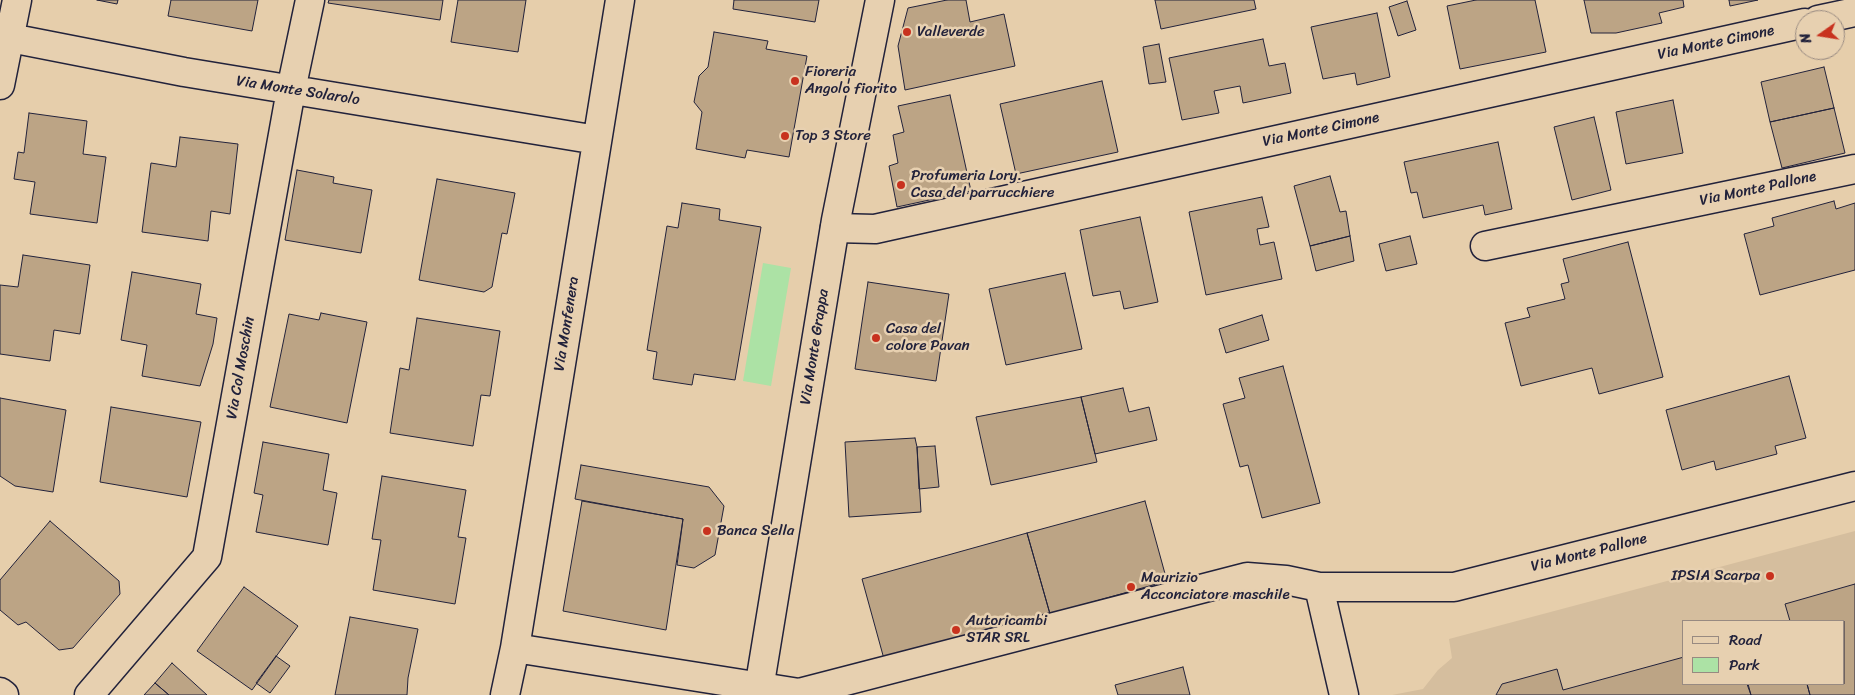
<!DOCTYPE html>
<html>
<head>
<meta charset="utf-8">
<style>
	body { margin:0 }
	#map { position:relative; width:1855px; height:695px; overflow:hidden; background:#e6ceab; font-family:Sriracha,sans-serif }
	canvas { display:block }
	.legend { position:absolute; left:1682px; top:620px; width:162px; height:65px; box-sizing:border-box; background:#e7d0b0; border:1px solid #988a81; margin:0; padding:6px 9px; list-style:none; font-size:15px; color:#22223b }
	.legend li { display:flex; align-items:center; gap:10px; height:25px }
	.legend b { width:25px; border:1px solid #988a81 }
	.north { position:absolute; left:1795px; top:10px; width:50px; height:50px; box-sizing:border-box; background:#e7d0b0; border:1px solid #988a81; border-radius:50%; rotate:257deg; font-size:14px; font-weight:700; line-height:20px; text-align:center; color:#22223b }
	.north::after { content:''; display:block; margin:auto; width:18px; height:22px; background:#c8321e; clip-path:polygon(50% 0,100% 100%,50% 72%,0 100%) }
</style>
</head>
<body>
<div id="map">
<canvas width="1855" height="695"></canvas>
<ul class="legend">
<li><b style="height:6px;background:#e7d0b0"></b>Road</li>
<li><b style="height:14px;background:#ace2a5"></b>Park</li>
</ul>
<div class="north">N</div>
</div>
<script>
const g = document.querySelector('canvas').getContext('2d');
g.lineJoin = 'round';
function fillPath(path, color) {
  g.fillStyle = color;
  g.fill(path, 'evenodd');
}
function shape(rows) {
  const path = new Path2D();
  for (const r of rows) {
    path.moveTo(r[0], r[1]);
    for (let i = 2; i < r.length; i += 2) path.lineTo(r[i], r[i + 1]);
  }
  return path;
}
function stroke(path, color, width, dash) {
  g.strokeStyle = color;
  g.lineWidth = width;
  g.lineCap = dash ? 'butt' : 'round';
  g.setLineDash(dash || []);
  g.stroke(path);
}
function label(font, color, halo, rows, align = 'center') {
  g.font = font + ' Sriracha,sans-serif';
  g.lineWidth = 5;
  g.setLineDash([]);
  g.textBaseline = 'middle';
  g.strokeStyle = halo;
  g.fillStyle = color;
  for (const [text, x, y, turn = 0] of rows) {
    g.save();
    g.translate(x, y);
    g.rotate((+turn || 0) * Math.PI / 180);
    g.textAlign = isNaN(turn) ? turn : align;
    if (halo) g.strokeText(text, 0, 0);
    g.fillText(text, 0, 0);
    g.restore();
  }
}
fillPath(shape([
	[1855,531,1855,695,1392,695,1423,689,1438,670,1452,658,1449,639],
	[1684,621,1844,621,1844,684,1684,684]
]), '#d5be9e');
fillPath(shape([
	[763,263,791,268,771,386,743,381]
]), '#ace2a5');
const building = shape([
	[97,0,118,0,117,4,97,0],
	[171,0,258,0,252,31,168,16,171,0],
	[329,0,443,0,440,20,328,3,329,0],
	[458,0,526,0,518,52,451,42,458,0],
	[734,0,819,0,815,22,733,9,734,0],
	[947,0,966,0,970,22,1004,14,1015,66,905,90,898,46,908,8,947,0],
	[1155,0,1254,0,1256,9,1161,29,1155,0],
	[1476,0,1535,0,1546,52,1460,69,1447,6,1476,0],
	[1584,0,1683,0,1684,7,1659,13,1662,23,1616,33,1591,33,1584,0],
	[1729,0,1758,0,1730,6,1729,0],
	[1407,1,1416,30,1398,36,1389,7,1407,1],
	[1377,13,1390,77,1357,85,1355,73,1323,79,1311,27,1377,13],
	[714,32,768,41,766,49,807,56,789,157,747,150,745,158,696,149,702,112,694,102,699,76,708,67,714,32],
	[1263,39,1269,66,1285,63,1291,93,1243,103,1240,86,1214,91,1219,113,1182,120,1169,58,1263,39],
	[1159,44,1166,82,1149,84,1143,47,1159,44],
	[1824,67,1834,108,1770,122,1761,82,1824,67],
	[1102,81,1118,152,1016,174,1000,104,1102,81],
	[950,95,971,191,897,207,889,166,898,163,893,135,904,132,898,106,950,95],
	[1673,100,1683,153,1626,164,1616,112,1673,100],
	[1834,108,1845,153,1782,168,1770,122,1834,108],
	[29,113,87,121,83,154,106,157,97,223,30,214,35,182,14,179,18,152,24,153,29,113],
	[1594,117,1611,190,1572,200,1554,127,1594,117],
	[180,137,238,144,230,214,211,211,208,241,142,232,151,163,176,167,180,137],
	[1498,142,1512,209,1485,215,1483,205,1423,218,1417,192,1411,193,1404,162,1498,142],
	[297,170,334,177,333,183,372,190,361,253,285,240,297,170],
	[1330,176,1340,212,1346,211,1350,236,1310,246,1294,186,1330,176],
	[437,179,515,193,507,234,502,233,492,287,484,292,419,280,437,179],
	[1262,197,1269,227,1257,229,1260,245,1274,242,1282,279,1206,295,1189,212,1262,197],
	[1834,201,1836,209,1855,203,1855,270,1760,295,1744,234,1774,226,1772,218,1834,201],
	[682,203,720,209,719,220,761,227,735,380,694,374,692,385,653,379,657,352,647,350,667,226,678,228,682,203],
	[1140,217,1158,302,1124,309,1120,291,1093,296,1080,230,1140,217],
	[1350,236,1354,261,1316,271,1310,246,1350,236],
	[1410,236,1417,264,1386,271,1379,244,1410,236],
	[1628,242,1663,377,1599,394,1592,368,1521,386,1505,323,1530,317,1527,308,1565,299,1561,284,1569,282,1563,259,1628,242],
	[23,255,90,265,80,334,54,330,50,361,0,354,0,285,18,287,23,255],
	[132,272,201,284,196,314,217,318,213,344,200,386,142,376,147,345,121,340,132,272],
	[1065,273,1082,349,1006,365,989,289,1065,273],
	[868,282,949,294,936,381,855,369,868,282],
	[321,313,367,322,347,423,270,407,289,314,319,320,321,313],
	[1262,315,1269,340,1226,353,1219,329,1262,315],
	[417,318,500,331,490,396,481,395,473,446,390,433,400,368,409,370,417,318],
	[1283,366,1320,503,1262,518,1248,465,1240,467,1223,404,1245,398,1239,378,1283,366],
	[1789,376,1806,438,1775,446,1777,454,1716,470,1714,461,1682,470,1666,410,1789,376],
	[1123,388,1129,412,1149,407,1157,440,1095,454,1081,397,1123,388],
	[1081,397,1097,462,991,485,976,417,1081,397],
	[0,398,66,410,53,492,15,486,0,476,0,398],
	[111,407,201,422,187,497,100,482,111,407],
	[915,438,917,447,921,512,849,517,845,442,915,438],
	[263,442,329,454,323,490,337,493,328,545,256,532,263,495,254,493,263,442],
	[935,446,939,487,919,489,917,447,935,446],
	[581,465,709,487,724,506,715,555,694,568,677,565,683,519,575,499,581,465],
	[382,476,466,490,458,537,466,538,455,604,373,590,381,540,372,539,382,476],
	[582,501,683,519,666,630,563,611,582,501],
	[1145,501,1167,581,1050,614,1027,533,1145,501],
	[50,521,119,581,120,594,73,648,59,650,26,622,18,625,0,610,0,580,50,521],
	[1027,533,1050,614,884,659,862,579,1027,533],
	[1855,584,1855,695,1810,695,1807,684,1844,684,1844,621,1790,621,1785,604,1855,584],
	[244,587,298,626,252,690,197,651,244,587],
	[350,617,418,629,408,678,407,695,335,695,350,617],
	[276,656,290,666,270,693,256,683,276,656],
	[1684,657,1684,684,1747,684,1751,695,1496,695,1502,684,1557,669,1563,690,1684,657],
	[172,663,207,695,169,695,155,683,172,663],
	[1183,667,1190,695,1118,695,1115,685,1183,667],
	[155,683,169,695,144,695,155,683],
	[1748,684,1807,684,1810,695,1751,695,1748,684]
]);
fillPath(building, '#bca485');
stroke(building, '#22223b', 1);
const street = shape([
	[1818,20,1855,12],
	[0,36,184,72,597,140],
	[0,85,17,0],
	[835,228,875,229,1805,23],
	[1485,246,1855,169],
	[1319,587,1344,695],
	[515,648,799,693,1247,577,1286,580,1319,587,1454,587,1855,486],
	[0,692,4,695],
	[89,695,207,557,291,90,310,0],
	[505,695,515,648,620,0]
]);
const secondary = shape([
	[758,695,836,220,880,0]
]);
stroke(street, '#22223b', 31);
stroke(secondary, '#22223b', 31);
stroke(street, '#e7d0b0', 28);
stroke(secondary, '#e7d0b0', 28);
for (const [x, y, r, color] of [
	[907,32,5,"#c8321e"],
	[795,81,5,"#c8321e"],
	[785,136,5,"#c8321e"],
	[901,185,5,"#c8321e"],
	[876,338,5,"#c8321e"],
	[707,531,5,"#c8321e"],
	[1770,576,5,"#c8321e"],
	[1131,587,5,"#c8321e"],
	[956,630,5,"#c8321e"]
]) {
  const dot = new Path2D();
  dot.arc(x, y, r, 0, 2 * Math.PI);
  g.fillStyle = color;
  g.fill(dot);
  stroke(dot, '#e7d0b0', 2);
}
label('15px', '#22223b', '#e7d0b0', [
	["Valleverde",917,32],
	["Fioreria",805,72],
	["Angolo fiorito",805,89],
	["Top 3 Store",795,136],
	["Profumeria Lory.",911,176],
	["Casa del parrucchiere",911,193],
	["Casa del",886,329],
	["colore Pavan",886,346],
	["Banca Sella",717,531],
	["IPSIA Scarpa",1760,576,"right"],
	["Maurizio",1141,578],
	["Acconciatore maschile",1141,595],
	["Autoricambi",966,621],
	["STAR SRL",966,638]
], 'left');
label('15px', '#22223b', '#e7d0b0', [
	["Via Monte Cimone",1716,43,-12],
	["Via Monte Solarolo",298,91,9],
	["Via Monte Cimone",1321,130,-12],
	["Via Monte Pallone",1758,189,-12],
	["Via Monfenera",567,324,-81],
	["Via Monte Grappa",815,347,-81],
	["Via Col Moschin",241,368,-80],
	["Via Monte Pallone",1589,553,-14]
]);
</script>
</body>
</html>
